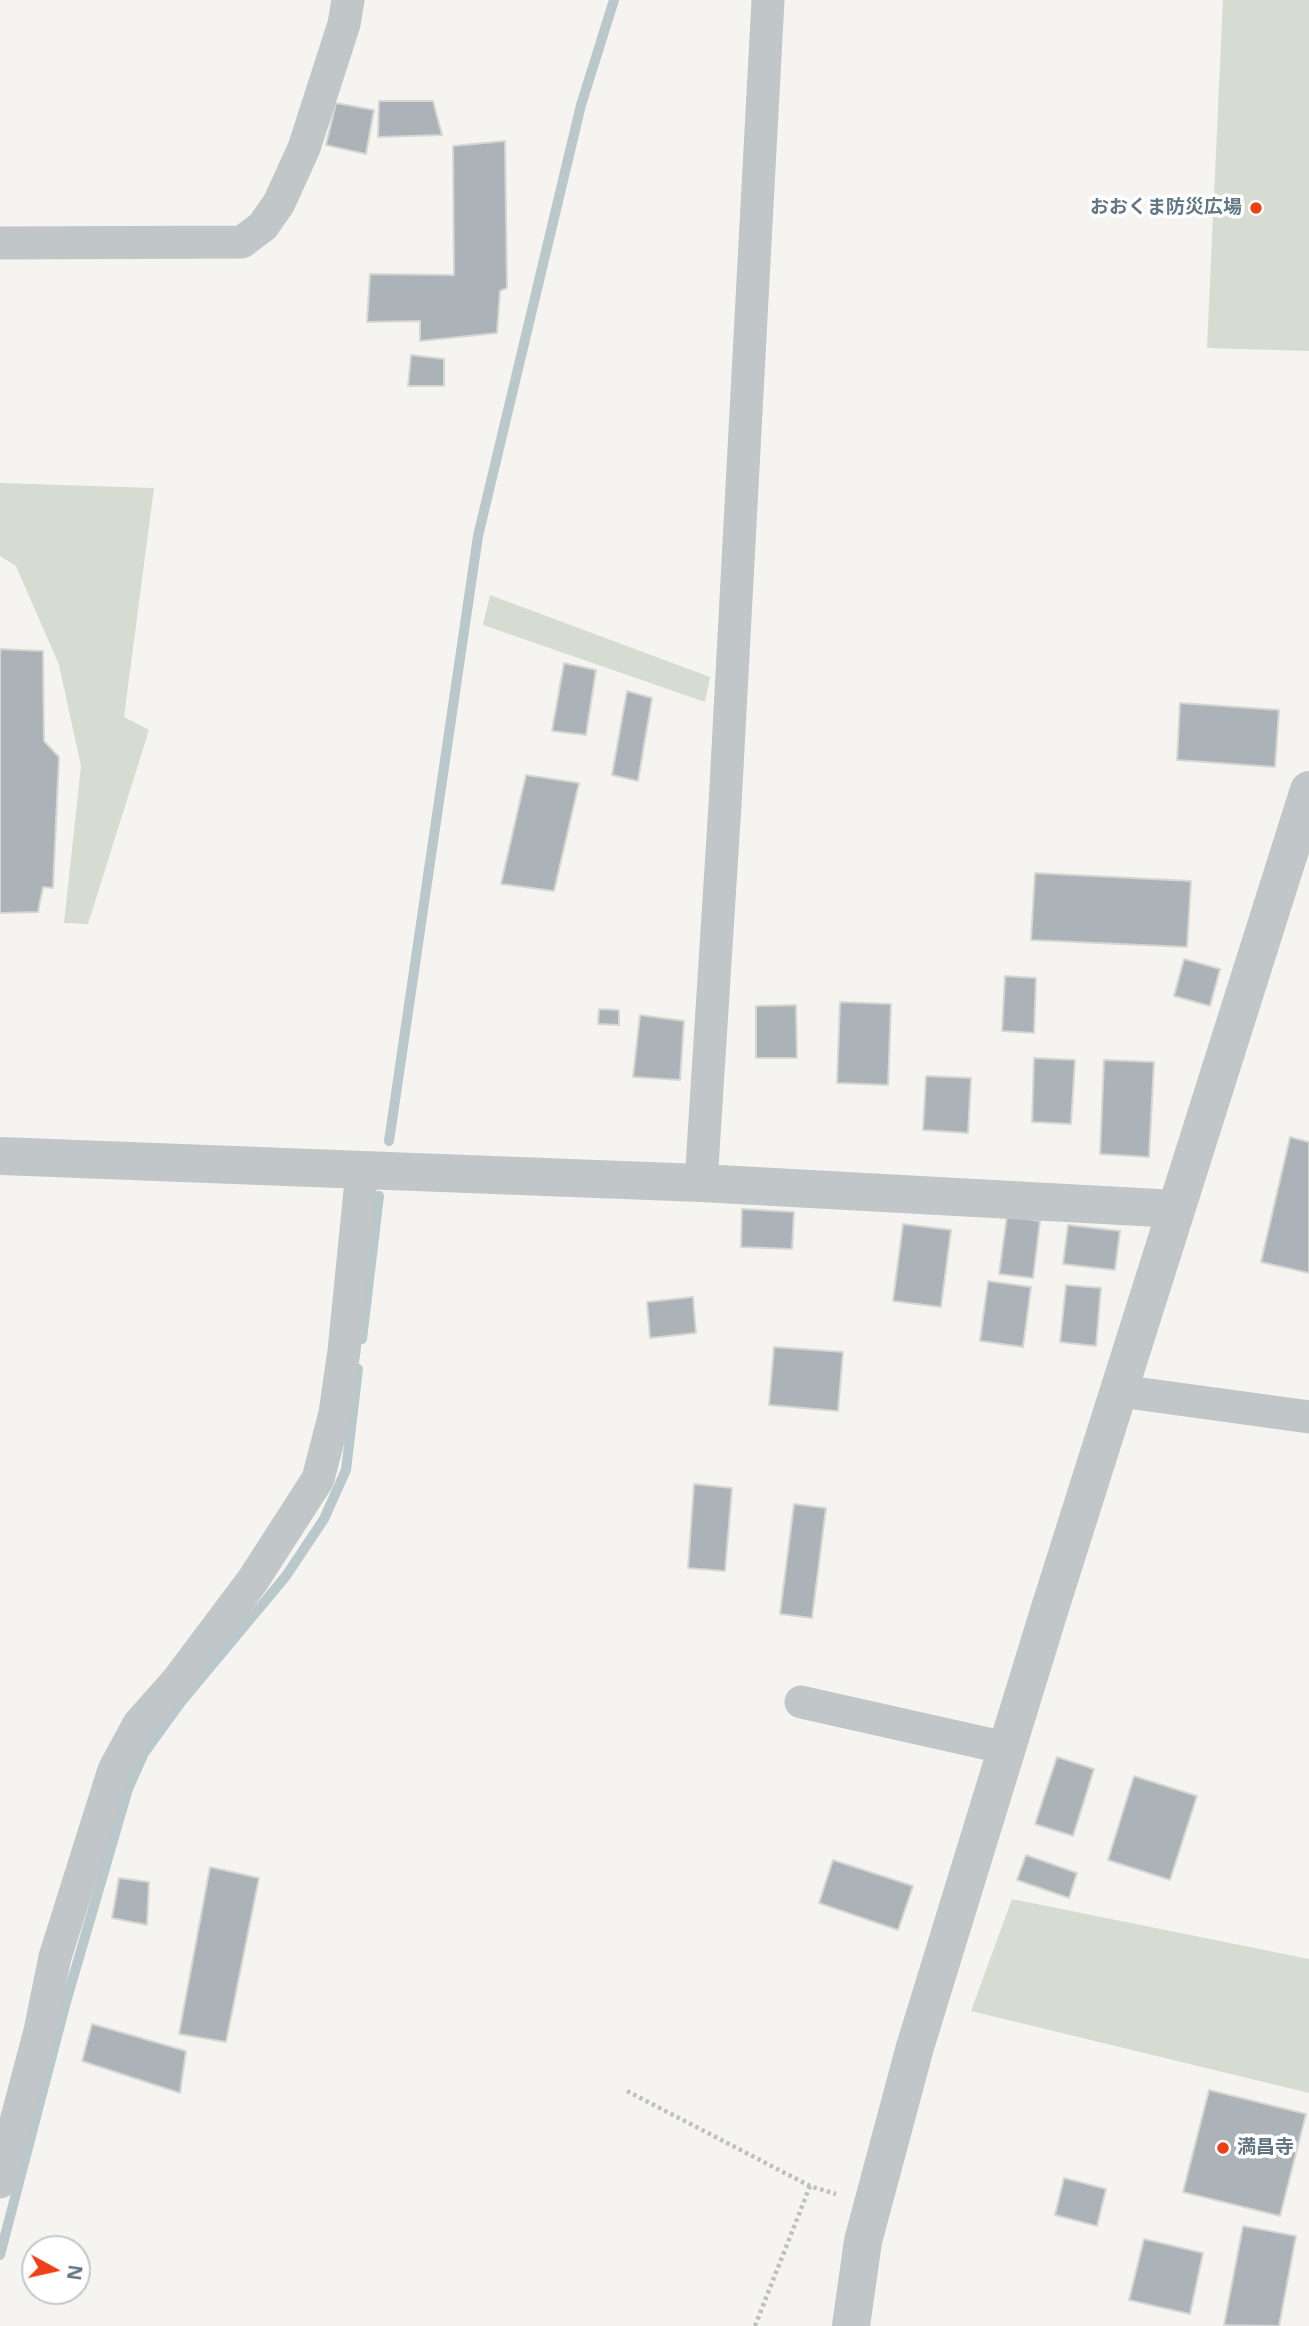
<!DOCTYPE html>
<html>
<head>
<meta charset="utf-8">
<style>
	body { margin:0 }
	#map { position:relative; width:1309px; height:2326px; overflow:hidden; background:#f5f4f0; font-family:"Open Sans",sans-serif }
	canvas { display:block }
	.north { position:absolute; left:21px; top:2235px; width:70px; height:70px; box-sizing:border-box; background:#fff; border:2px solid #c0c8cd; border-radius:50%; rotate:98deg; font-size:19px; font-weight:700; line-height:28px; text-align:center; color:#627683 }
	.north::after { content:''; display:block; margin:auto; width:24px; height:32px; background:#eb4019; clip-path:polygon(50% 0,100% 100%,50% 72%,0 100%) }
</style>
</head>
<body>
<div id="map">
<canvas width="1309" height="2326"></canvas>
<div class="north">N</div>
</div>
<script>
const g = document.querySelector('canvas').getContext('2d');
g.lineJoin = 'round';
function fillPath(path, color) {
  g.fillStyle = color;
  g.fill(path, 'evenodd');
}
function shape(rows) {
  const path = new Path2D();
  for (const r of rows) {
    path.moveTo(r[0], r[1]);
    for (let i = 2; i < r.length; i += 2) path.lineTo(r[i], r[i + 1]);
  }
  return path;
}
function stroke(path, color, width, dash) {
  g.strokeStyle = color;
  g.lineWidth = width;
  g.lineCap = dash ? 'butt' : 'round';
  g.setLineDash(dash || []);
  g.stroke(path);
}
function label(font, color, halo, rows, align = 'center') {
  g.font = font + ' "Open Sans","Noto Sans JP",sans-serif';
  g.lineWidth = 7;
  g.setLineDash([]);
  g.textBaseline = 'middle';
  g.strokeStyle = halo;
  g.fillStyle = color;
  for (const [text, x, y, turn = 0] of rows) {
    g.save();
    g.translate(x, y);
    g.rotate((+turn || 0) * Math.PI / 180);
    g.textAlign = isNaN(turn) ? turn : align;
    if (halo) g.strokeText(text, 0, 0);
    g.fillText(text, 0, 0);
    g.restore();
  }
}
fillPath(shape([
	[1223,0,1309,0,1309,351,1207,348],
	[0,483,154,488,124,717,149,730,88,924,64,923,81,766,59,665,16,566,0,556],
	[490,595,710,677,705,702,483,625],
	[1012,1899,1309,1959,1309,2093,971,2011]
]), '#d6dcd1');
stroke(shape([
	[389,1141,478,536,581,105,614,0],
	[362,1339,379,1196],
	[0,2255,66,2002,128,1789,144,1753,181,1702,286,1576,324,1519,346,1470,358,1369]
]), '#bac7cb', 10);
const building = shape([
	[379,101,433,101,442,135,378,137,379,101],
	[336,103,374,110,366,154,326,145,336,103],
	[505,141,507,288,500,291,497,333,420,341,420,321,367,322,370,274,454,275,453,146,505,141],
	[411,355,444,359,444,386,408,386,411,355],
	[0,649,43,651,44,741,59,757,53,888,43,887,38,912,0,913,0,649],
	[564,663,596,670,586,735,552,731,564,663],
	[627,691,652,698,638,781,612,775,627,691],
	[1180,703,1279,710,1275,767,1177,760,1180,703],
	[526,775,579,783,554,891,501,884,526,775],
	[1035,873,1191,881,1187,947,1031,940,1035,873],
	[1184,959,1220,969,1210,1006,1174,996,1184,959],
	[1005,976,1036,978,1034,1033,1002,1031,1005,976],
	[840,1002,891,1004,888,1085,837,1083,840,1002],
	[796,1005,797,1058,756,1058,756,1006,796,1005],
	[599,1009,619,1010,619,1025,598,1024,599,1009],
	[640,1015,684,1021,680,1080,633,1077,640,1015],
	[1034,1058,1075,1060,1071,1124,1032,1122,1034,1058],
	[1104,1060,1154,1062,1149,1157,1100,1154,1104,1060],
	[926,1076,971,1078,968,1133,923,1130,926,1076],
	[1290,1137,1309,1142,1309,1273,1261,1262,1290,1137],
	[742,1209,794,1212,792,1249,741,1247,742,1209],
	[1007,1216,1040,1221,1033,1278,999,1274,1007,1216],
	[903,1224,951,1230,941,1307,893,1301,903,1224],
	[1068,1225,1120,1231,1115,1270,1063,1264,1068,1225],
	[988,1281,1031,1287,1023,1347,980,1341,988,1281],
	[1066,1285,1101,1288,1096,1346,1060,1342,1066,1285],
	[693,1297,696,1333,650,1338,647,1302,693,1297],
	[774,1347,843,1352,838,1411,769,1405,774,1347],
	[694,1484,732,1488,725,1571,688,1568,694,1484],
	[794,1504,826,1508,812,1618,780,1614,794,1504],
	[1057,1757,1094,1769,1073,1836,1035,1824,1057,1757],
	[1134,1776,1197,1796,1170,1880,1108,1860,1134,1776],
	[1026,1855,1077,1873,1069,1898,1017,1880,1026,1855],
	[833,1860,913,1886,898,1930,819,1903,833,1860],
	[210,1867,259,1878,226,2042,179,2034,210,1867],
	[119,1878,149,1882,147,1925,112,1918,119,1878],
	[92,2024,186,2051,180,2093,82,2061,92,2024],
	[1209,2090,1306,2114,1280,2216,1183,2192,1209,2090],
	[1064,2178,1106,2189,1097,2226,1055,2215,1064,2178],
	[1243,2226,1296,2236,1279,2326,1224,2325,1243,2226],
	[1144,2239,1203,2253,1190,2314,1129,2300,1144,2239]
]);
fillPath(building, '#abb3b8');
stroke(building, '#d6d6d3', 2);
stroke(shape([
	[627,2091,810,2186],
	[755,2326,810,2186,836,2194]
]), '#bdbfc1', 4.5, [3.5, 3.5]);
stroke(shape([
	[0,243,242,242,263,226,279,203,304,148,344,24,348,0],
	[701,1183,725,805,768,0],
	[1120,1391,1309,1417],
	[801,1702,1006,1748],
	[0,2182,40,2031,55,1957,114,1770,139,1724,178,1680,253,1580,318,1479,335,1413,344,1351,362,1171]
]), '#c1c6c8', 33);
stroke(shape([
	[0,1156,701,1183,1176,1209],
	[851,2326,863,2241,915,2047,1050,1608,1309,790]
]), '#c1c6c8', 38);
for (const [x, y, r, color] of [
	[1256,208,7,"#eb4019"],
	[1223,2148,7,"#eb4019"]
]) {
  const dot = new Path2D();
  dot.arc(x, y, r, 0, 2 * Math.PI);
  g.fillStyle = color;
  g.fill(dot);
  stroke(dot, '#fff', 2.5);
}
label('bold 19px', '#627683', '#fff', [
	["おおくま防災広場",1242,208],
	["満昌寺",1237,2148,"left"]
], 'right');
</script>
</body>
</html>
